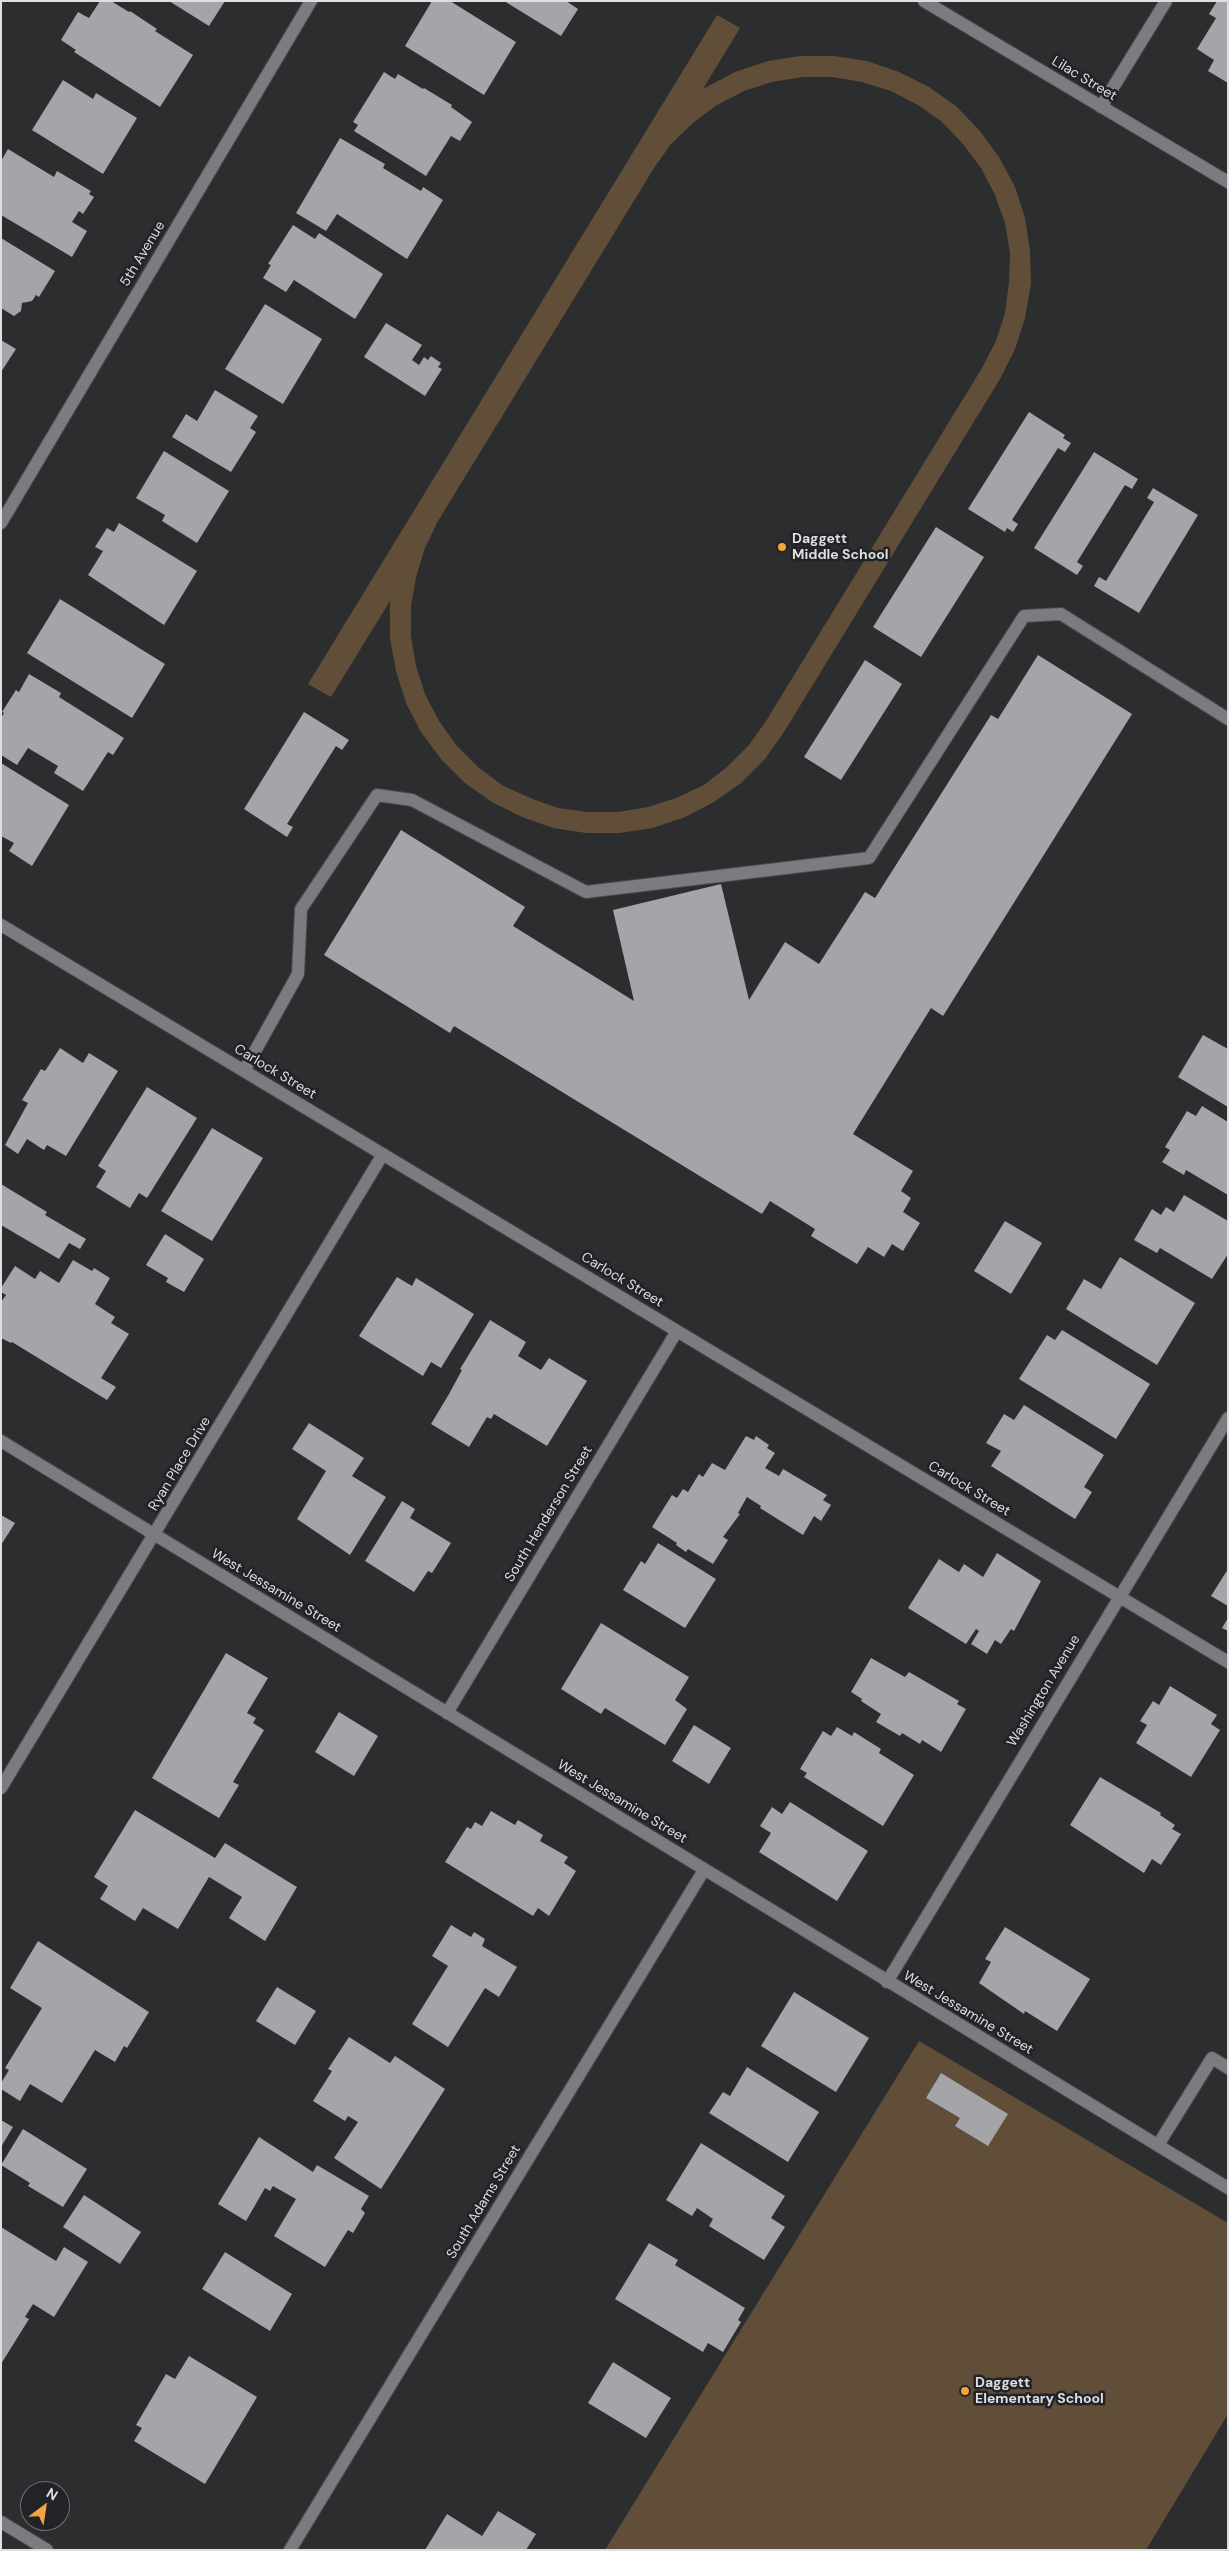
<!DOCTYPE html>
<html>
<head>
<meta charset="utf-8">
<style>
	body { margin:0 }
	#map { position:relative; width:1229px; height:2551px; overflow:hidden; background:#2c2d2f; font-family:"DM Sans",sans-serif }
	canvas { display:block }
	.frame { position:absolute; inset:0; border:2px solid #dedfe0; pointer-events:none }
	.north { position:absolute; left:20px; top:2481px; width:50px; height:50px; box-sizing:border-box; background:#222326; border:1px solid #6d6e70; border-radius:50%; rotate:31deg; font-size:14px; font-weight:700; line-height:20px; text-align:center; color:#dedfe0 }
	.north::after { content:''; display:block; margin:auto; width:18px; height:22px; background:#f0a63f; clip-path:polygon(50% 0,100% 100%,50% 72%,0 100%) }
</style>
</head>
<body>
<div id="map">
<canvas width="1229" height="2551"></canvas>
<div class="frame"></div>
<div class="north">N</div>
</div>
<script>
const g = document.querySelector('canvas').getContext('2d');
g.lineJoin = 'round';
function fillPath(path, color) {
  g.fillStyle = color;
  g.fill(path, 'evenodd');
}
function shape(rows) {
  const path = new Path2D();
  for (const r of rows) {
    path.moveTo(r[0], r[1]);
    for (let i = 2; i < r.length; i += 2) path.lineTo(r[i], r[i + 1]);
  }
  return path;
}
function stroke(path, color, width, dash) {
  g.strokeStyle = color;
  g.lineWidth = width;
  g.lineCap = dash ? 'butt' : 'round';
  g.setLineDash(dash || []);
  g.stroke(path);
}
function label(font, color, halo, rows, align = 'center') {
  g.font = font + ' "DM Sans",sans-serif';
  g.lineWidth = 5;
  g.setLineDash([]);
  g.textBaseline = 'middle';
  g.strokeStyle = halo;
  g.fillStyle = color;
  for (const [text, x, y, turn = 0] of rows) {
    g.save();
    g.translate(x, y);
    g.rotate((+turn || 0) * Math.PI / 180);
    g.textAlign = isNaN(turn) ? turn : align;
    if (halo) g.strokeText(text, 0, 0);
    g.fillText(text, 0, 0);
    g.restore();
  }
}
fillPath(shape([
	[717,15,740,28,703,89,735,72,768,61,800,56,834,56,867,61,899,72,929,87,956,106,979,130,999,157,1015,187,1025,218,1030,251,1031,284,1025,318,1015,349,1000,379,784,732,765,759,741,783,714,802,685,817,653,828,620,833,586,833,553,828,522,817,492,802,465,783,441,759,421,732,406,703,396,671,390,638,390,601,331,697,308,684],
	[803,77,832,77,862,82,891,91,918,105,942,122,963,144,981,168,995,195,1005,223,1010,253,1009,283,1005,313,996,341,982,368,766,721,749,745,727,767,704,785,676,798,648,807,618,812,588,812,558,808,530,798,502,785,478,767,457,746,439,721,425,694,416,666,411,636,411,606,416,577,425,548,438,521,654,168,671,144,693,123,717,105,744,91,772,82],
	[919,2041,1228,2223,1228,2414,1146,2550,605,2550]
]), '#604e39');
fillPath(shape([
	[100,1,111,1,129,12,130,11,157,29,155,31,193,55,160,107,74,52,76,50,61,40,78,12,89,18],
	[169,1,225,1,209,26],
	[432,1,450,1,516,42,484,95,405,46],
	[504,1,566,1,578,9,561,36],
	[1217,1,1228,1,1228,83,1208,71,1214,60,1197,49,1216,18,1209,14],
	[384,72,395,79,398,74,423,89,424,88,452,105,451,107,472,122,460,141,451,136,426,176,354,131,358,125,353,122],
	[63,80,93,99,96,93,137,118,103,174,32,130],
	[340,138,385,164,383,168,421,191,423,187,443,200,407,259,337,214,326,231,296,213],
	[8,149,54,177,57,171,91,191,89,194,94,197,83,214,79,211,72,222,87,231,72,257,1,215,1,161],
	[293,225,315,239,319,233,383,274,355,319,294,280,286,292,263,278,271,265,268,264],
	[1,238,55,271,39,297,36,295,32,301,22,303,21,311,14,316,1,308],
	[265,304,322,339,283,404,225,369],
	[386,323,422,345,412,360,419,365,424,357,428,360,431,356,441,363,438,367,442,369,425,396,364,357],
	[1,340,16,349,1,372],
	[215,390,258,416,250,428,256,432,231,472,172,437,186,414,197,421],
	[1029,412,1065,435,1063,438,1071,443,1065,452,1058,448,1012,520,1018,524,1013,532,1007,528,1005,532,968,509],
	[164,451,229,491,197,543,162,521,165,515,136,498],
	[1094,452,1138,479,1132,489,1125,485,1077,562,1083,566,1077,575,1034,548],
	[1153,488,1198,515,1139,613,1094,586,1099,577,1106,581,1154,502,1147,498],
	[119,523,197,571,164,625,88,575,103,551,95,547,107,528,114,532],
	[936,527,984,557,921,657,873,627],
	[60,599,165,664,132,718,27,653],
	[1038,655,1132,714,943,1016,931,1008,853,1134,913,1171,901,1191,911,1198,903,1212,920,1223,903,1251,892,1244,884,1257,868,1247,857,1264,811,1236,815,1229,770,1201,762,1214,454,1026,450,1033,324,955,401,830,525,907,513,926,634,1001,613,910,721,884,749,1000,785,942,819,964,865,892,875,898,991,715,998,719],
	[865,660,902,684,841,780,804,757],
	[29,674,61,693,59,697,124,738,113,755,108,752,83,791,54,773,58,766,28,748,17,765,1,755,1,718,4,713,2,712,16,690,19,692],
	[304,712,349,740,342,750,336,746,287,824,293,827,287,837,244,809],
	[1,763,69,805,32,866,9,851,14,843,1,836],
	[1203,1035,1228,1049,1228,1107,1178,1077],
	[60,1048,83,1063,89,1053,118,1071,66,1156,47,1145,44,1150,27,1139,18,1154,5,1145,28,1103,22,1100,41,1069,45,1071],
	[147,1087,197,1118,147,1198,139,1193,130,1208,96,1187,106,1171,98,1166],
	[1202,1106,1228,1122,1228,1195,1186,1170,1184,1175,1162,1162,1170,1150,1165,1147,1187,1111,1196,1116],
	[212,1128,263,1158,212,1241,161,1211],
	[1,1184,47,1212,45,1215,86,1239,80,1249,69,1243,59,1259,1,1225],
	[1184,1195,1228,1221,1228,1254,1212,1279,1160,1248,1157,1253,1134,1240,1152,1209,1161,1215,1166,1207,1174,1212],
	[1005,1221,1042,1243,1011,1294,974,1271],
	[165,1234,204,1259,184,1292,166,1282,168,1278,146,1265],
	[1120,1257,1195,1303,1157,1365,1066,1309,1084,1279,1101,1289],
	[73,1260,92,1271,94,1268,110,1278,95,1304,115,1317,111,1323,129,1334,101,1378,116,1387,107,1400,12,1342,11,1343,1,1338,1,1302,6,1295,1,1292,1,1288,15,1266,35,1279,40,1271,59,1283],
	[397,1277,412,1286,416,1278,474,1314,441,1368,431,1362,423,1376,359,1336],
	[490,1320,526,1342,518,1356,541,1370,549,1358,587,1381,547,1446,494,1414,491,1419,487,1417,469,1447,431,1424,449,1394,462,1370,460,1369],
	[1062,1330,1150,1384,1116,1439,1019,1379,1047,1335,1055,1340],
	[1024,1405,1104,1455,1084,1487,1092,1492,1075,1519,991,1466,1001,1451,986,1443,1004,1414,1014,1420],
	[309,1423,364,1458,352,1476,386,1497,350,1555,297,1519,326,1471,292,1449],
	[746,1436,754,1440,756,1436,769,1445,767,1448,775,1453,765,1468,779,1476,783,1469,827,1495,823,1500,831,1505,821,1521,814,1516,803,1535,760,1508,761,1506,747,1497,738,1513,740,1514,723,1537,728,1540,713,1564,688,1549,686,1552,676,1545,677,1543,652,1527,672,1495,677,1498,683,1489,688,1492,699,1474,703,1477,712,1463,725,1470],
	[402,1501,415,1509,410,1518,451,1543,432,1573,428,1571,414,1592,365,1561],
	[1,1515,15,1523,1,1545],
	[658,1543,716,1579,685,1628,623,1590,641,1561,645,1564],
	[997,1553,1041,1581,1014,1631,1011,1629,1001,1644,995,1640,987,1654,971,1644,979,1631,976,1629,966,1644,908,1608,939,1559,959,1572,964,1564,983,1577],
	[1228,1569,1228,1606,1211,1596],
	[1228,1618,1228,1631,1222,1628],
	[601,1623,689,1677,675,1700,687,1709,665,1745,605,1708,601,1714,561,1689],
	[226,1653,268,1678,247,1713,256,1718,253,1723,264,1730,233,1782,239,1785,219,1818,152,1778],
	[871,1658,905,1677,909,1672,959,1701,957,1704,966,1709,941,1752,922,1740,920,1744,902,1733,900,1736,876,1722,881,1714,861,1701,862,1699,851,1692],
	[1170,1686,1217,1715,1211,1724,1220,1730,1191,1777,1136,1743,1147,1725,1140,1721,1153,1701,1159,1705],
	[339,1712,378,1736,354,1776,315,1752],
	[694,1725,731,1748,709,1784,672,1761],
	[837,1727,852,1736,854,1732,881,1749,879,1753,914,1775,883,1826,804,1777,807,1773,800,1769,823,1731,831,1736],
	[1100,1777,1161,1813,1160,1815,1175,1825,1172,1829,1181,1834,1161,1865,1152,1859,1144,1873,1070,1825],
	[790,1802,868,1851,837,1901,759,1852,771,1833,760,1826,772,1807,782,1814],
	[135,1810,215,1858,225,1843,297,1887,265,1941,229,1918,242,1897,209,1877,178,1929,143,1908,135,1921,100,1899,108,1886,94,1877],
	[491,1811,515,1825,518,1820,543,1835,540,1841,568,1857,564,1863,576,1871,549,1916,538,1908,533,1916,445,1862,467,1827,471,1829,475,1822,482,1826],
	[451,1925,471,1937,474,1932,485,1939,482,1946,517,1967,499,1997,485,1988,448,2047,412,2024,448,1966,432,1956],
	[1005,1927,1090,1979,1057,2031,1025,2011,1024,2014,979,1983,991,1962,985,1959],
	[38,1941,149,2012,127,2048,124,2046,115,2062,95,2050,62,2103,30,2084,20,2101,1,2089,1,2083,9,2070,5,2068,42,2008,10,1988],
	[277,1987,316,2011,295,2045,256,2021],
	[794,1992,869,2038,836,2092,761,2046],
	[349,2037,390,2063,395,2056,445,2089,381,2189,334,2158,358,2122,348,2116,345,2121,313,2101,332,2071,328,2069],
	[747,2067,819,2112,788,2162,709,2113,723,2092,730,2096],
	[941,2073,1008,2114,988,2146,955,2126,960,2118,926,2098],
	[1,2120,13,2127,1,2147],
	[23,2129,87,2169,63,2207,28,2186,30,2183,1,2165],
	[259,2137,313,2172,317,2165,369,2196,361,2209,365,2213,353,2233,348,2230,325,2267,274,2236,296,2199,273,2186,270,2191,265,2188,246,2221,218,2204],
	[701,2143,785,2196,771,2218,785,2227,764,2260,709,2226,713,2219,697,2208,692,2216,666,2200],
	[84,2195,141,2232,120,2264,63,2227],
	[1,2227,56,2261,64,2247,88,2262,54,2317,33,2304,25,2317,29,2319,1,2364],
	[649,2243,678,2260,675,2265,745,2308,738,2320,741,2322,723,2352,708,2343,703,2352,615,2299],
	[225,2252,292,2294,270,2331,202,2289],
	[189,2356,257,2397,205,2484,134,2441,142,2428,136,2425,166,2374,175,2379],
	[613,2362,671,2398,646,2438,588,2403],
	[498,2511,536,2534,526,2550,425,2550,447,2514,482,2536]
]), '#a3a5a8');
const minor = shape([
	[924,1,1228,182],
	[1101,107,1166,1],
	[1,523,311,1],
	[1,925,1228,1662],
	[244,1071,298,974,301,909,377,795,412,800,586,892,869,858,1024,616,1061,614,1228,719],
	[1,1441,1228,2188],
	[447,1713,677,1331],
	[1,1788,383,1154],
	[887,1982,1228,1418],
	[1158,2145,1212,2058,1228,2068],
	[1,2522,47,2550],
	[290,2550,704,1870]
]);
stroke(minor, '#494a4c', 14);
stroke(minor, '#7a7c7f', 12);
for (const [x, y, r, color] of [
	[782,547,5,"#f0a63f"],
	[965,2391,5,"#f0a63f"]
]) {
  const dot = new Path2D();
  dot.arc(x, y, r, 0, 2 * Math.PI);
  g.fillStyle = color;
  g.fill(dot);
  stroke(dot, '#222326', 2);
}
label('14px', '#dedfe0', '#222326', [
	["Lilac Street",1084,79,31],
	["5th Avenue",143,254,-59],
	["Carlock Street",275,1072,31],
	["Carlock Street",622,1280,31],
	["Ryan Place Drive",180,1464,-59],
	["Carlock Street",969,1489,31],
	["South Henderson Street",549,1514,-59],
	["West Jessamine Street",276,1591,31],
	["Washington Avenue",1044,1691,-59],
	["West Jessamine Street",622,1802,31],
	["West Jessamine Street",968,2013,31],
	["South Adams Street",484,2202,-59]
]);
label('bold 14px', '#dedfe0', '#222326', [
	["Daggett",792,539],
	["Middle School",792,555],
	["Daggett",975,2383],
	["Elementary School",975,2399]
], 'left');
</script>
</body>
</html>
